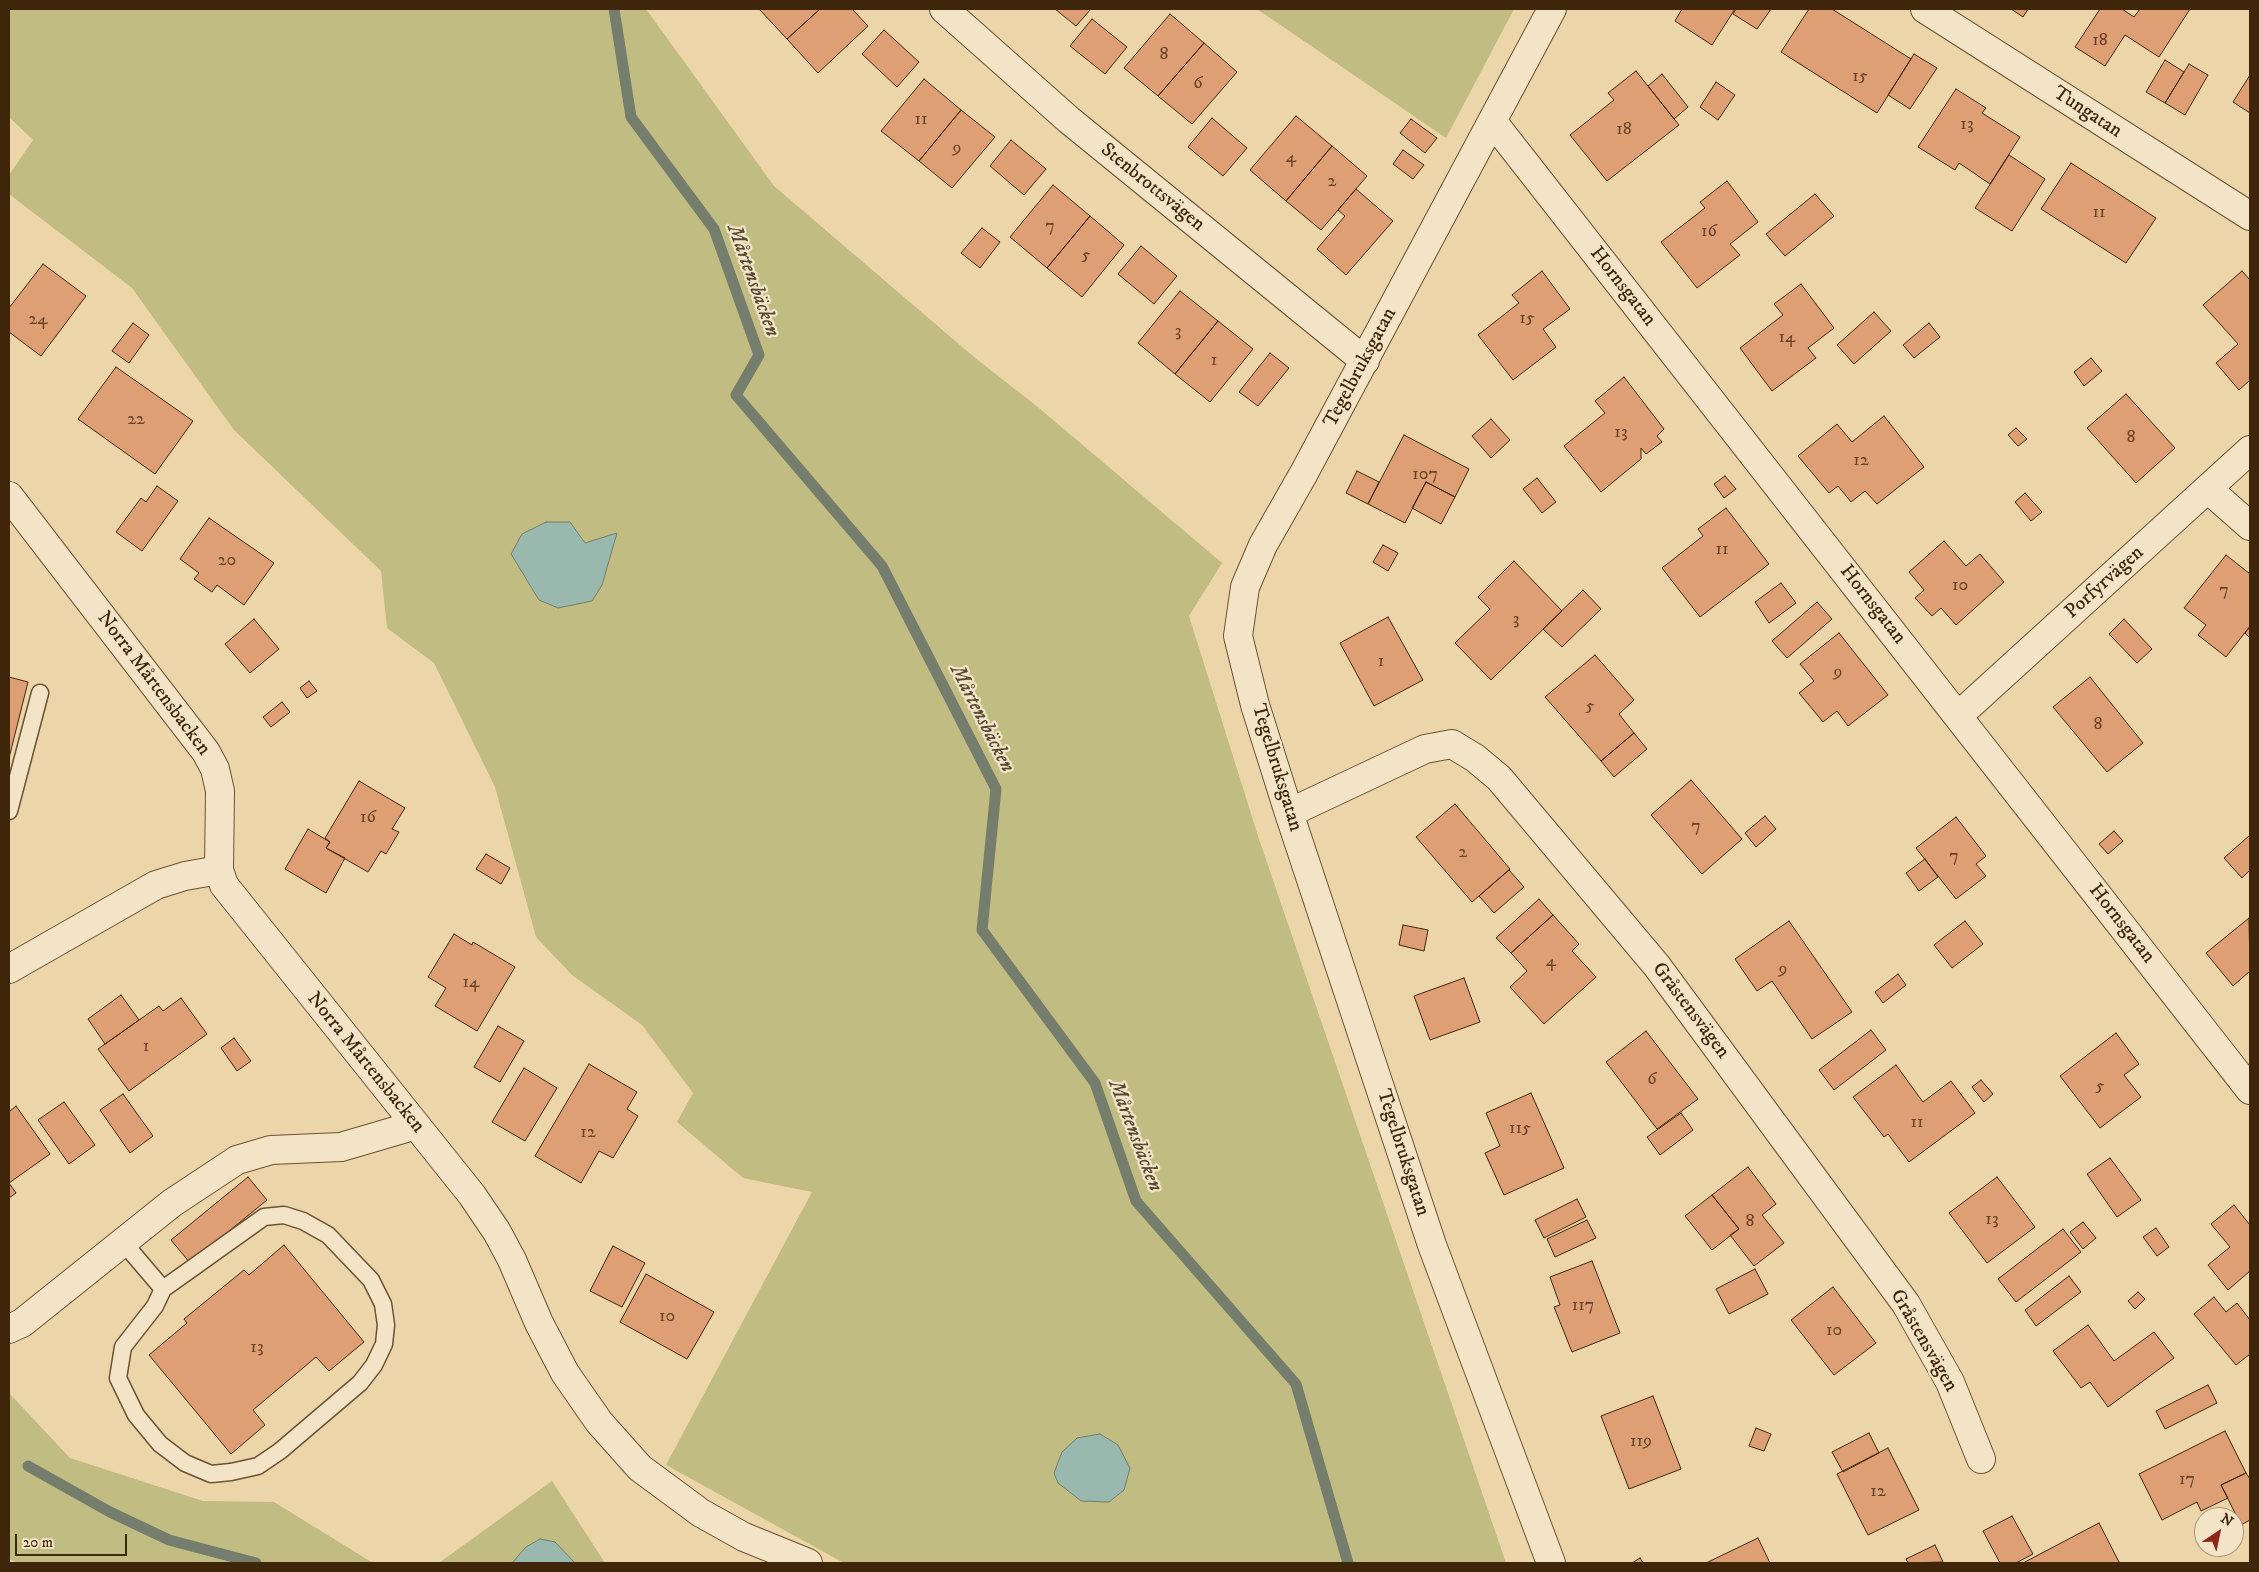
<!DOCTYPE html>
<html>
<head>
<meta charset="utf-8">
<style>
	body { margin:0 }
	#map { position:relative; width:2259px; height:1572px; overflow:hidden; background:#ecd6a9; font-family:"IM FELL DW Pica",serif }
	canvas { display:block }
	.frame { position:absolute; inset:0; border:10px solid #3f260b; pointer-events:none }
	.north { position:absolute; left:2194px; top:1507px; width:50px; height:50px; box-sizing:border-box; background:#f3e4c7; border:1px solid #ab987c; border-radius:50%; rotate:34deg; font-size:14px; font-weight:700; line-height:20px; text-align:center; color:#3f260b }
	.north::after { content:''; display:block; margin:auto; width:18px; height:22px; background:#8f2418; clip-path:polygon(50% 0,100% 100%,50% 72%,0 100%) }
	.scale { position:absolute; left:15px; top:1534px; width:112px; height:22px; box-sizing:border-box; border:2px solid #3f260b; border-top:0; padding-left:6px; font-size:15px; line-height:18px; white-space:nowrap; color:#3f260b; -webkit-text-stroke:4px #f3e4c7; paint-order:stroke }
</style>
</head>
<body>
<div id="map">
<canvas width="2259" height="1572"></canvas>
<div class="frame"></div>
<div class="north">N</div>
<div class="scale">20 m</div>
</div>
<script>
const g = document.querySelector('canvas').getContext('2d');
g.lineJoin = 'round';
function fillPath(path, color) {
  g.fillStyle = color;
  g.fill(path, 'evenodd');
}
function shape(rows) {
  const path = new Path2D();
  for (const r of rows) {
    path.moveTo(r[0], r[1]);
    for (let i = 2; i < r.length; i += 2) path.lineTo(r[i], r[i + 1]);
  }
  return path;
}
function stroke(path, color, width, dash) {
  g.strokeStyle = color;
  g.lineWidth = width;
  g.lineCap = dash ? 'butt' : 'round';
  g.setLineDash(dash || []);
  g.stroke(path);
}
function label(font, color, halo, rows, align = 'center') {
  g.font = font + ' "IM FELL DW Pica",serif';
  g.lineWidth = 4.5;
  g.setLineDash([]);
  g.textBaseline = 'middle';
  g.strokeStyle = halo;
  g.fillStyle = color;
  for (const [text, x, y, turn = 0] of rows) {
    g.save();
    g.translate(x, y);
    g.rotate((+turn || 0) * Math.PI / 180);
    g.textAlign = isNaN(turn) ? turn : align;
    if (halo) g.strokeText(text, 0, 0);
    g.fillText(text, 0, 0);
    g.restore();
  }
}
fillPath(shape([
	[9,9,646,9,774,186,974,357,1039,408,1222,563,1189,616,1258,836,1506,1563,844,1563,666,1465,812,1192,743,1178,677,1122,693,1093,642,1025,572,975,536,937,495,787,434,663,387,628,381,571,234,430,132,288,9,194,9,175,33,140,9,117],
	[1257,9,1514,9,1446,138],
	[9,1393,70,1458,203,1501,274,1502,373,1563,18,1563,9,1559],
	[552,1481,605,1563,439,1563]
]), '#c0bc82');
const water = shape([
	[546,522,570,522,585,543,617,533,602,585,592,601,558,608,539,600,511,554,522,534,546,522],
	[1100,1434,1118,1445,1130,1468,1124,1490,1109,1502,1081,1501,1058,1483,1054,1473,1062,1452,1077,1438,1100,1434],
	[540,1539,555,1542,575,1563,512,1563,526,1547,540,1539]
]);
fillPath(water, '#99b8ae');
stroke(water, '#757e6d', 1);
stroke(shape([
	[614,9,631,117,714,229,759,355,736,395,882,566,996,789,982,930,1095,1083,1136,1201,1296,1384,1348,1563],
	[28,1466,110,1512,169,1540,256,1563]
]), '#757e6d', 11);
const building = shape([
	[759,9,820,9,787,39,759,9],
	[820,9,852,9,868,26,818,73,787,39,820,9],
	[1055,9,1091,9,1076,26,1055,9],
	[1682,9,1735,9,1712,45,1675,21,1682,9],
	[1736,9,1771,9,1757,29,1733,14,1736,9],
	[1809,9,1832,9,1911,59,1877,113,1781,52,1809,9],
	[2011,9,2028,9,2023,17,2011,9],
	[2100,9,2122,9,2134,17,2140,9,2190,9,2159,57,2125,35,2105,66,2075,47,2100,9],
	[1170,14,1204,43,1158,96,1124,68,1170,14],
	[1092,19,1127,47,1105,74,1070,46,1092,19],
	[884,30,919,62,897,87,862,54,884,30],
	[1204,43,1237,72,1192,124,1158,96,1204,43],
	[1914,54,1937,68,1910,109,1888,95,1914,54],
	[2165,60,2184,72,2165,103,2146,92,2165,60],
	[2189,64,2208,75,2185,115,2165,103,2189,64],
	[1636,71,1679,125,1607,181,1570,135,1614,100,1608,93,1636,71],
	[1662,74,1688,107,1674,119,1648,86,1662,74],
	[2250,75,2250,113,2233,102,2250,75],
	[924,79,961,110,919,161,881,131,924,79],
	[1716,82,1735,95,1718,120,1700,107,1716,82],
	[1956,89,1986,108,1982,113,2020,137,1990,184,1959,163,1955,170,1918,147,1956,89],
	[961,110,995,137,952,188,919,161,961,110],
	[1296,116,1332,146,1286,201,1250,170,1296,116],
	[1212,118,1247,148,1223,176,1188,147,1212,118],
	[1411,119,1437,138,1425,153,1400,133,1411,119],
	[1011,140,1046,169,1024,195,990,166,1011,140],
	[1332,146,1367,176,1321,230,1286,201,1332,146],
	[1403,150,1424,165,1413,179,1393,164,1403,150],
	[2009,155,2045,179,2012,231,1975,208,2009,155],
	[2071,163,2156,218,2126,263,2041,209,2071,163],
	[1727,181,1758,222,1730,244,1740,255,1697,288,1661,242,1705,208,1700,202,1727,181],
	[1053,185,1090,216,1047,268,1010,237,1053,185],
	[1356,189,1393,221,1346,275,1317,249,1345,216,1338,210,1356,189],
	[1815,194,1834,216,1785,256,1766,234,1815,194],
	[1090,216,1124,245,1082,297,1047,268,1090,216],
	[982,228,1000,242,980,268,961,253,982,228],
	[1141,246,1177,276,1154,304,1118,274,1141,246],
	[43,264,86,296,41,356,9,332,9,308,43,264],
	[1542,271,1570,309,1543,329,1556,347,1513,380,1478,335,1519,303,1512,295,1542,271],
	[2242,271,2250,280,2250,380,2239,390,2216,363,2238,344,2203,305,2242,271],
	[1801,284,1834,328,1808,348,1816,358,1772,391,1740,348,1783,315,1774,304,1801,284],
	[1180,291,1218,321,1175,374,1138,343,1180,291],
	[1874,312,1891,331,1854,364,1837,345,1874,312],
	[1218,321,1253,349,1210,402,1175,374,1218,321],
	[133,323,149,335,129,363,112,351,133,323],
	[1929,323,1940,337,1914,358,1903,345,1929,323],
	[1270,353,1289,368,1258,406,1239,392,1270,353],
	[2091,358,2102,371,2084,386,2074,372,2091,358],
	[116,367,193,421,155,474,78,419,116,367],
	[1624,377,1664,429,1657,436,1662,442,1646,454,1641,448,1641,459,1601,492,1564,446,1605,413,1595,401,1624,377],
	[2126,394,2175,448,2136,483,2087,428,2126,394],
	[1884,416,1924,467,1877,504,1865,491,1851,502,1838,486,1829,493,1798,456,1837,424,1852,442,1884,416],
	[1491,419,1510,440,1491,458,1472,436,1491,419],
	[2016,428,2027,439,2018,446,2008,435,2016,428],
	[1404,435,1469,469,1455,497,1426,482,1405,523,1368,504,1404,435],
	[1357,471,1379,482,1368,504,1346,493,1357,471],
	[1725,476,1736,489,1724,498,1714,484,1725,476],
	[1537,478,1556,502,1542,513,1523,489,1537,478],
	[1426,482,1455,497,1441,524,1412,508,1426,482],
	[157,486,178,501,142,551,116,532,141,498,146,502,157,486],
	[2025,493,2042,512,2031,521,2015,502,2025,493],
	[1726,508,1769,564,1700,617,1662,568,1703,536,1698,529,1726,508],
	[209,518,274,563,244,605,217,585,212,592,194,579,199,573,180,559,209,518],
	[1944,541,1966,566,1980,554,2004,582,1956,625,1941,608,1932,616,1915,598,1924,590,1909,572,1944,541],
	[1383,545,1398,553,1388,571,1373,562,1383,545],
	[2226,555,2250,574,2250,626,2226,657,2198,635,2206,625,2184,608,2226,555],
	[1514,561,1562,611,1491,680,1455,643,1490,609,1478,597,1514,561],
	[1781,583,1796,603,1769,623,1755,602,1781,583],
	[1583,590,1601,609,1562,647,1543,629,1583,590],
	[1817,602,1832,619,1787,658,1772,641,1817,602],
	[1388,617,1423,680,1374,706,1340,643,1388,617],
	[254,619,279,649,250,673,225,644,254,619],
	[2124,619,2152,649,2137,663,2109,634,2124,619],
	[2250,627,2250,638,2245,633,2250,627],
	[1839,633,1888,695,1848,726,1837,711,1823,722,1799,693,1814,681,1800,664,1839,633],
	[1595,655,1634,700,1619,714,1634,733,1601,761,1545,697,1595,655],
	[9,677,28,682,9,758,9,677],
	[2090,677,2143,743,2107,772,2053,707,2090,677],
	[309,681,317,691,307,698,300,688,309,681],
	[282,702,290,712,271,727,263,717,282,702],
	[1634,733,1647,749,1614,777,1601,761,1634,733],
	[1691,780,1742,839,1702,874,1651,815,1691,780],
	[359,781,405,808,392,829,399,832,386,854,381,851,368,872,326,848,330,842,325,838,359,781],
	[1455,804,1510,869,1472,902,1416,837,1455,804],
	[1765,816,1776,829,1756,847,1745,833,1765,816],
	[1956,817,1986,856,1976,864,1986,876,1956,899,1916,848,1956,817],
	[308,829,330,842,326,848,345,858,326,893,285,869,308,829],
	[2114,831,2123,841,2108,854,2099,844,2114,831],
	[2250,835,2250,870,2242,878,2224,858,2250,835],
	[486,854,510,868,501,884,476,869,486,854],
	[1925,859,1938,877,1919,891,1906,873,1925,859],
	[1509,870,1524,887,1494,913,1479,896,1509,870],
	[1539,899,1553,915,1511,953,1496,938,1539,899],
	[1553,915,1579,944,1572,951,1596,977,1544,1024,1510,987,1527,971,1511,953,1553,915],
	[2249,918,2250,971,2233,986,2206,953,2249,918],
	[1789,921,1852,1012,1812,1039,1772,981,1757,991,1735,959,1789,921],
	[1965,921,1983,944,1952,968,1934,945,1965,921],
	[1403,925,1428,930,1424,951,1399,945,1403,925],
	[454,934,472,945,473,942,515,967,477,1031,435,1006,446,988,428,977,454,934],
	[1898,974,1906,985,1883,1003,1875,992,1898,974],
	[1464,978,1480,1022,1430,1040,1414,996,1464,978],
	[121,995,139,1020,105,1044,88,1019,121,995],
	[181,998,207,1034,129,1091,98,1049,159,1006,163,1011,181,998],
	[498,1026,524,1041,500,1082,474,1067,498,1026],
	[1871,1030,1886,1050,1834,1090,1819,1070,1871,1030],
	[1646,1031,1698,1099,1657,1129,1606,1062,1646,1031],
	[2116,1033,2139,1064,2124,1075,2141,1097,2100,1128,2060,1076,2116,1033],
	[234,1038,251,1061,237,1071,221,1048,234,1038],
	[589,1064,637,1092,627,1109,638,1116,613,1158,599,1151,581,1183,535,1156,589,1064],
	[1896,1065,1923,1102,1951,1081,1975,1113,1909,1162,1888,1134,1884,1137,1853,1097,1896,1065],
	[524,1068,557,1088,525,1141,492,1122,524,1068],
	[1981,1080,1993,1094,1984,1102,1972,1087,1981,1080],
	[1531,1093,1564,1168,1504,1195,1485,1153,1500,1146,1486,1113,1531,1093],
	[123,1094,153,1136,130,1153,100,1110,123,1094],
	[64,1102,95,1145,69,1164,38,1120,64,1102],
	[16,1106,50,1154,9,1183,9,1112,16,1106],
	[1681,1113,1693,1130,1660,1155,1647,1137,1681,1113],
	[2110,1158,2141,1200,2117,1217,2087,1174,2110,1158],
	[1748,1167,1776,1204,1762,1215,1784,1243,1754,1266,1730,1235,1739,1229,1712,1195,1748,1167],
	[248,1177,267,1200,190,1263,171,1240,248,1177],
	[1997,1177,2035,1227,1987,1263,1949,1213,1997,1177],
	[9,1183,16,1193,9,1198,9,1183],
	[1712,1195,1739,1229,1712,1250,1685,1216,1712,1195],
	[1577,1199,1586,1217,1544,1238,1535,1220,1577,1199],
	[2234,1205,2250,1225,2250,1271,2228,1290,2208,1265,2230,1247,2211,1224,2234,1205],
	[1587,1220,1596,1238,1555,1257,1547,1239,1587,1220],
	[2083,1222,2096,1238,2083,1249,2070,1232,2083,1222],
	[2156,1228,2169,1247,2157,1256,2143,1237,2156,1228],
	[2063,1229,2081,1252,2016,1302,1998,1279,2063,1229],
	[284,1245,364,1342,329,1371,316,1357,253,1410,265,1425,231,1454,149,1355,187,1323,184,1319,244,1270,249,1275,284,1245],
	[613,1246,645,1263,622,1307,590,1291,613,1246],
	[1592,1261,1620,1333,1572,1352,1554,1307,1560,1305,1550,1277,1592,1261],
	[1755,1269,1768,1294,1729,1314,1716,1289,1755,1269],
	[646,1274,714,1312,687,1359,620,1322,646,1274],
	[2069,1276,2081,1292,2036,1326,2025,1310,2069,1276],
	[1833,1287,1876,1343,1834,1375,1791,1320,1833,1287],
	[2138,1292,2145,1299,2135,1309,2128,1301,2138,1292],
	[2214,1297,2226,1312,2237,1303,2250,1320,2250,1354,2236,1365,2194,1314,2214,1297],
	[2088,1325,2114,1361,2154,1332,2174,1358,2108,1407,2090,1382,2081,1388,2053,1351,2088,1325],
	[2208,1385,2217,1403,2165,1429,2156,1411,2208,1385],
	[1653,1396,1681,1469,1629,1489,1601,1416,1653,1396],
	[1756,1428,1771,1434,1764,1451,1749,1446,1756,1428],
	[2225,1431,2246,1473,2221,1485,2228,1498,2201,1511,2197,1502,2162,1520,2139,1474,2225,1431],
	[1869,1433,1879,1453,1843,1472,1832,1452,1869,1433],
	[1888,1448,1919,1510,1868,1535,1837,1474,1888,1448],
	[2246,1473,2250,1479,2250,1520,2241,1525,2221,1485,2246,1473],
	[2012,1516,2033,1554,2016,1563,2000,1563,1983,1531,2012,1516],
	[2099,1523,2119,1562,2116,1563,2023,1563,2099,1523],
	[1758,1538,1770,1563,1706,1563,1758,1538],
	[1935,1545,1943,1562,1908,1563,1906,1559,1935,1545],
	[1640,1558,1643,1563,1632,1563,1640,1558]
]);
fillPath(building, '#de9f75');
stroke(building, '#3f260b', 1);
const service = shape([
	[9,811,40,693],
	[123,1242,163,1289,155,1306,123,1347,118,1378,136,1415,160,1444,185,1463,211,1474,231,1472,258,1466,280,1451,360,1383,374,1365,384,1344,386,1325,383,1304,371,1280,328,1235,303,1221,284,1215,264,1217,163,1289]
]);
const minor = shape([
	[944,9,1069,120,1365,361],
	[1925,9,2250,216],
	[1493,122,2250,1090],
	[2208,489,2250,526],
	[9,496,206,752,215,769,220,791,219,870,224,885,472,1195,497,1232,512,1260,539,1323,565,1373,599,1422,640,1468,701,1513,744,1537,808,1563],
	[1959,715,2250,450],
	[1289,813,1425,749,1452,744,1475,758,1499,778,1657,966,1906,1304,1950,1382,1981,1459],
	[9,969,156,885,185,876,219,870],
	[9,1329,22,1323,172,1203,237,1160,271,1150,341,1147,416,1125],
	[1551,1563,1432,1245,1289,813,1255,705,1238,636,1245,587,1263,545,1304,473,1552,9]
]);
stroke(service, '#6a5232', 19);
stroke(minor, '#6a5232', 30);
stroke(service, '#f3e4c7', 16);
stroke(minor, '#f3e4c7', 28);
label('18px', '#674426', null, [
	["18",2100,41],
	["8",1164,55],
	["15",1860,77],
	["6",1198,84],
	["11",921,120],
	["13",1967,125],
	["18",1624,130],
	["9",957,149],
	["4",1291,158],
	["2",1332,182],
	["11",2099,213],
	["7",1050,227],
	["16",1709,232],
	["5",1086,256],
	["15",1527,319],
	["24",38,320],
	["3",1178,332],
	["14",1787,338],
	["1",1214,361],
	["22",136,420],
	["13",1621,433],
	["8",2131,438],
	["12",1861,461],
	["107",1425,475],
	["11",1722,550],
	["20",227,561],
	["10",1960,586],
	["7",2224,591],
	["3",1516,620],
	["1",1381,662],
	["9",1838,673],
	["5",1590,707],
	["8",2098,725],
	["16",368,818],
	["7",1696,827],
	["2",1463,853],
	["7",1954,857],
	["4",1551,962],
	["9",1783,970],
	["14",471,983],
	["1",146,1047],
	["6",1652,1080],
	["5",2100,1087],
	["11",1917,1123],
	["115",1520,1129],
	["12",588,1133],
	["13",1992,1220],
	["8",1750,1222],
	["117",1583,1306],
	["10",667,1317],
	["10",1834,1331],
	["13",257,1348],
	["119",1641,1442],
	["17",2187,1480],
	["12",1878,1492]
]);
label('20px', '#3f260b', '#f3e4c7', [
	["Tungatan",2087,113,33],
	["Stenbrottsvägen",1152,188,39],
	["Hornsgatan",1622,287,52],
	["Tegelbruksgatan",1361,368,-62],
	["Porfyrvägen",2105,583,-42],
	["Hornsgatan",1872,605,52],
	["Norra Mårtensbacken",153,684,53],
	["Tegelbruksgatan",1276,768,73],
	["Hornsgatan",2121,924,52],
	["Gråstensvägen",1690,1011,53],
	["Norra Mårtensbacken",365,1063,51],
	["Tegelbruksgatan",1402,1153,72],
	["Gråstensvägen",1923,1341,60]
]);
label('italic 21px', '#564a34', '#f3e4c7', [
	["Mårtensbäcken",752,281,70],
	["Mårtensbäcken",981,719,63],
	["Mårtensbäcken",1134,1136,69]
]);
</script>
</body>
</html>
